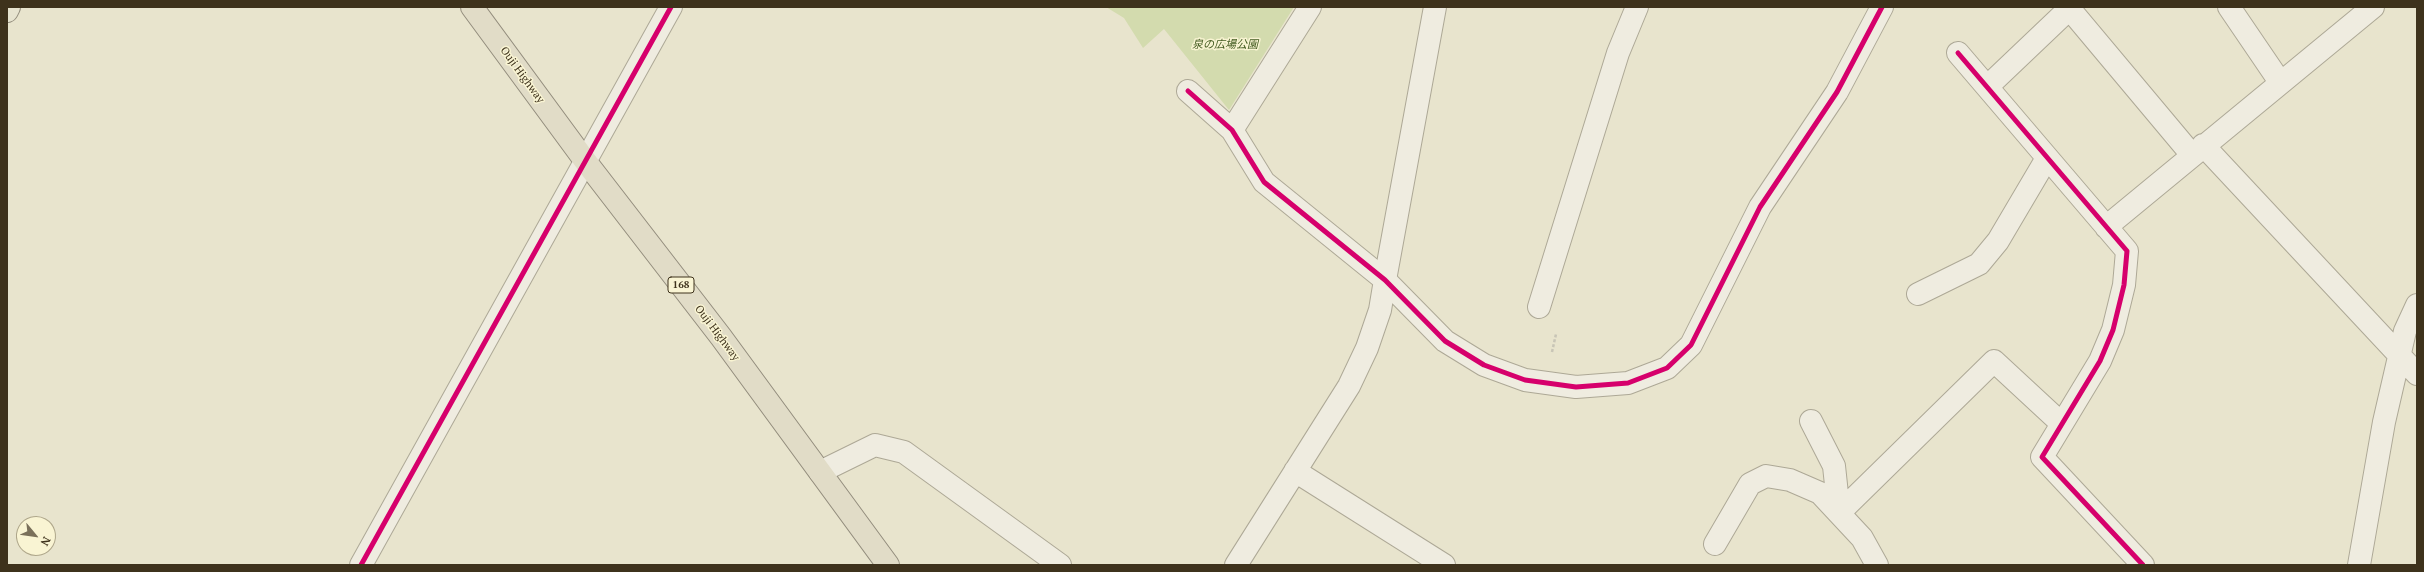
<!DOCTYPE html>
<html>
<head>
<meta charset="utf-8">
<style>
	body { margin:0 }
	#map { position:relative; width:2424px; height:572px; overflow:hidden; background:#e8e4cd; font-family:"PT Serif",serif }
	canvas { display:block }
	.frame { position:absolute; inset:0; border:8px solid #3e321c; pointer-events:none }
	.north { position:absolute; left:16px; top:516px; width:40px; height:40px; box-sizing:border-box; background:#f9f4d3; border:1px solid #aea68a; border-radius:50%; rotate:119deg; font-size:11px; font-weight:700; line-height:16px; text-align:center; color:#3e321c }
	.north::after { content:''; display:block; margin:auto; width:14px; height:18px; background:#7a705a; clip-path:polygon(50% 0,100% 100%,50% 72%,0 100%) }
</style>
</head>
<body>
<div id="map">
<canvas width="2424" height="572"></canvas>
<div class="frame"></div>
<div class="north">N</div>
</div>
<script>
const g = document.querySelector('canvas').getContext('2d');
g.lineJoin = 'round';
function fillPath(path, color) {
  g.fillStyle = color;
  g.fill(path, 'evenodd');
}
function shape(rows) {
  const path = new Path2D();
  for (const r of rows) {
    path.moveTo(r[0], r[1]);
    for (let i = 2; i < r.length; i += 2) path.lineTo(r[i], r[i + 1]);
  }
  return path;
}
function stroke(path, color, width, dash) {
  g.strokeStyle = color;
  g.lineWidth = width;
  g.lineCap = dash ? 'butt' : 'round';
  g.setLineDash(dash || []);
  g.stroke(path);
}
function label(font, color, halo, rows, align = 'center') {
  g.font = font + ' "PT Serif","Noto Sans JP",serif';
  g.lineWidth = 3;
  g.setLineDash([]);
  g.textBaseline = 'middle';
  g.strokeStyle = halo;
  g.fillStyle = color;
  for (const [text, x, y, turn = 0] of rows) {
    g.save();
    g.translate(x, y);
    g.rotate((+turn || 0) * Math.PI / 180);
    g.textAlign = isNaN(turn) ? turn : align;
    if (halo) g.strokeText(text, 0, 0);
    g.fillText(text, 0, 0);
    g.restore();
  }
}
fillPath(shape([
	[1106,7,1294,7,1229,110,1164,29,1143,48,1124,18]
]), '#d3dbae');
const minor = shape([
	[2068,7,2192,155],
	[2229,7,2280,82],
	[1958,53,2127,251,2124,285,2113,330,2100,361,2042,457,2143,565],
	[1987,87,2069,9],
	[1188,91,1232,130,1264,182,1385,280,1445,341,1484,365,1525,380,1576,387,1628,383,1667,368,1691,345,1760,207,1837,92,1882,7],
	[1232,130,1310,7],
	[2203,145,2417,374],
	[2106,227,2373,7],
	[1918,294,1979,264,1998,241,2047,158],
	[1539,307,1618,53,1637,7],
	[1811,421,1834,466,1839,513],
	[1295,471,1444,565],
	[820,472,875,445,904,452,1060,565],
	[1839,513,1994,361,2062,424],
	[1715,544,1750,484,1766,476,1790,480,1820,493,1862,538,1877,565],
	[361,565,671,7],
	[1236,565,1349,386,1367,348,1380,310,1385,280],
	[2359,565,2384,422,2405,331,2417,305]
]);
const tertiary = shape([
	[1385,280,1435,7]
]);
const primary = shape([
	[7,11,9,7]
]);
const trunk = shape([
	[472,7,586,162,721,337,888,565]
]);
stroke(minor, '#ada896', 24);
stroke(tertiary, '#ada896', 24);
stroke(primary, '#938d7d', 24);
stroke(trunk, '#938d7d', 24);
stroke(shape([
	[1552,352,1556,334]
]), '#c8c5b6', 2.5, [3, 2]);
stroke(minor, '#efece0', 22);
stroke(tertiary, '#efece0', 22);
stroke(primary, '#e7e4d0', 22);
stroke(trunk, '#e1dcc7', 22);
stroke(shape([
	[1958,53,2127,251,2124,285,2113,330,2100,361,2042,457,2143,565],
	[1188,91,1232,130,1264,182,1385,280,1445,341,1484,365,1525,380,1576,387,1628,383,1667,368,1691,345,1760,207,1837,92,1882,7],
	[361,565,671,7]
]), '#d6006c', 5);
for (const [x, y, w] of [
	[681,285,26]
]) {
  const box = new Path2D();
  box.roundRect(x - w / 2, y - 8, w, 16, 3);
  g.fillStyle = '#f9f4d3';
  g.fill(box);
  stroke(box, '#3e321c', 1);
}
label('bold 10px', '#3e321c', null, [
	["168",681,285]
]);
label('italic 11px', '#445c21', '#f9f4d3', [
	["泉の広場公園",1225,45]
]);
label('11px', '#3e321c', '#f9f4d3', [
	["Ouji Highway",522,75,54],
	["Ouji Highway",717,333,53]
]);
</script>
</body>
</html>
